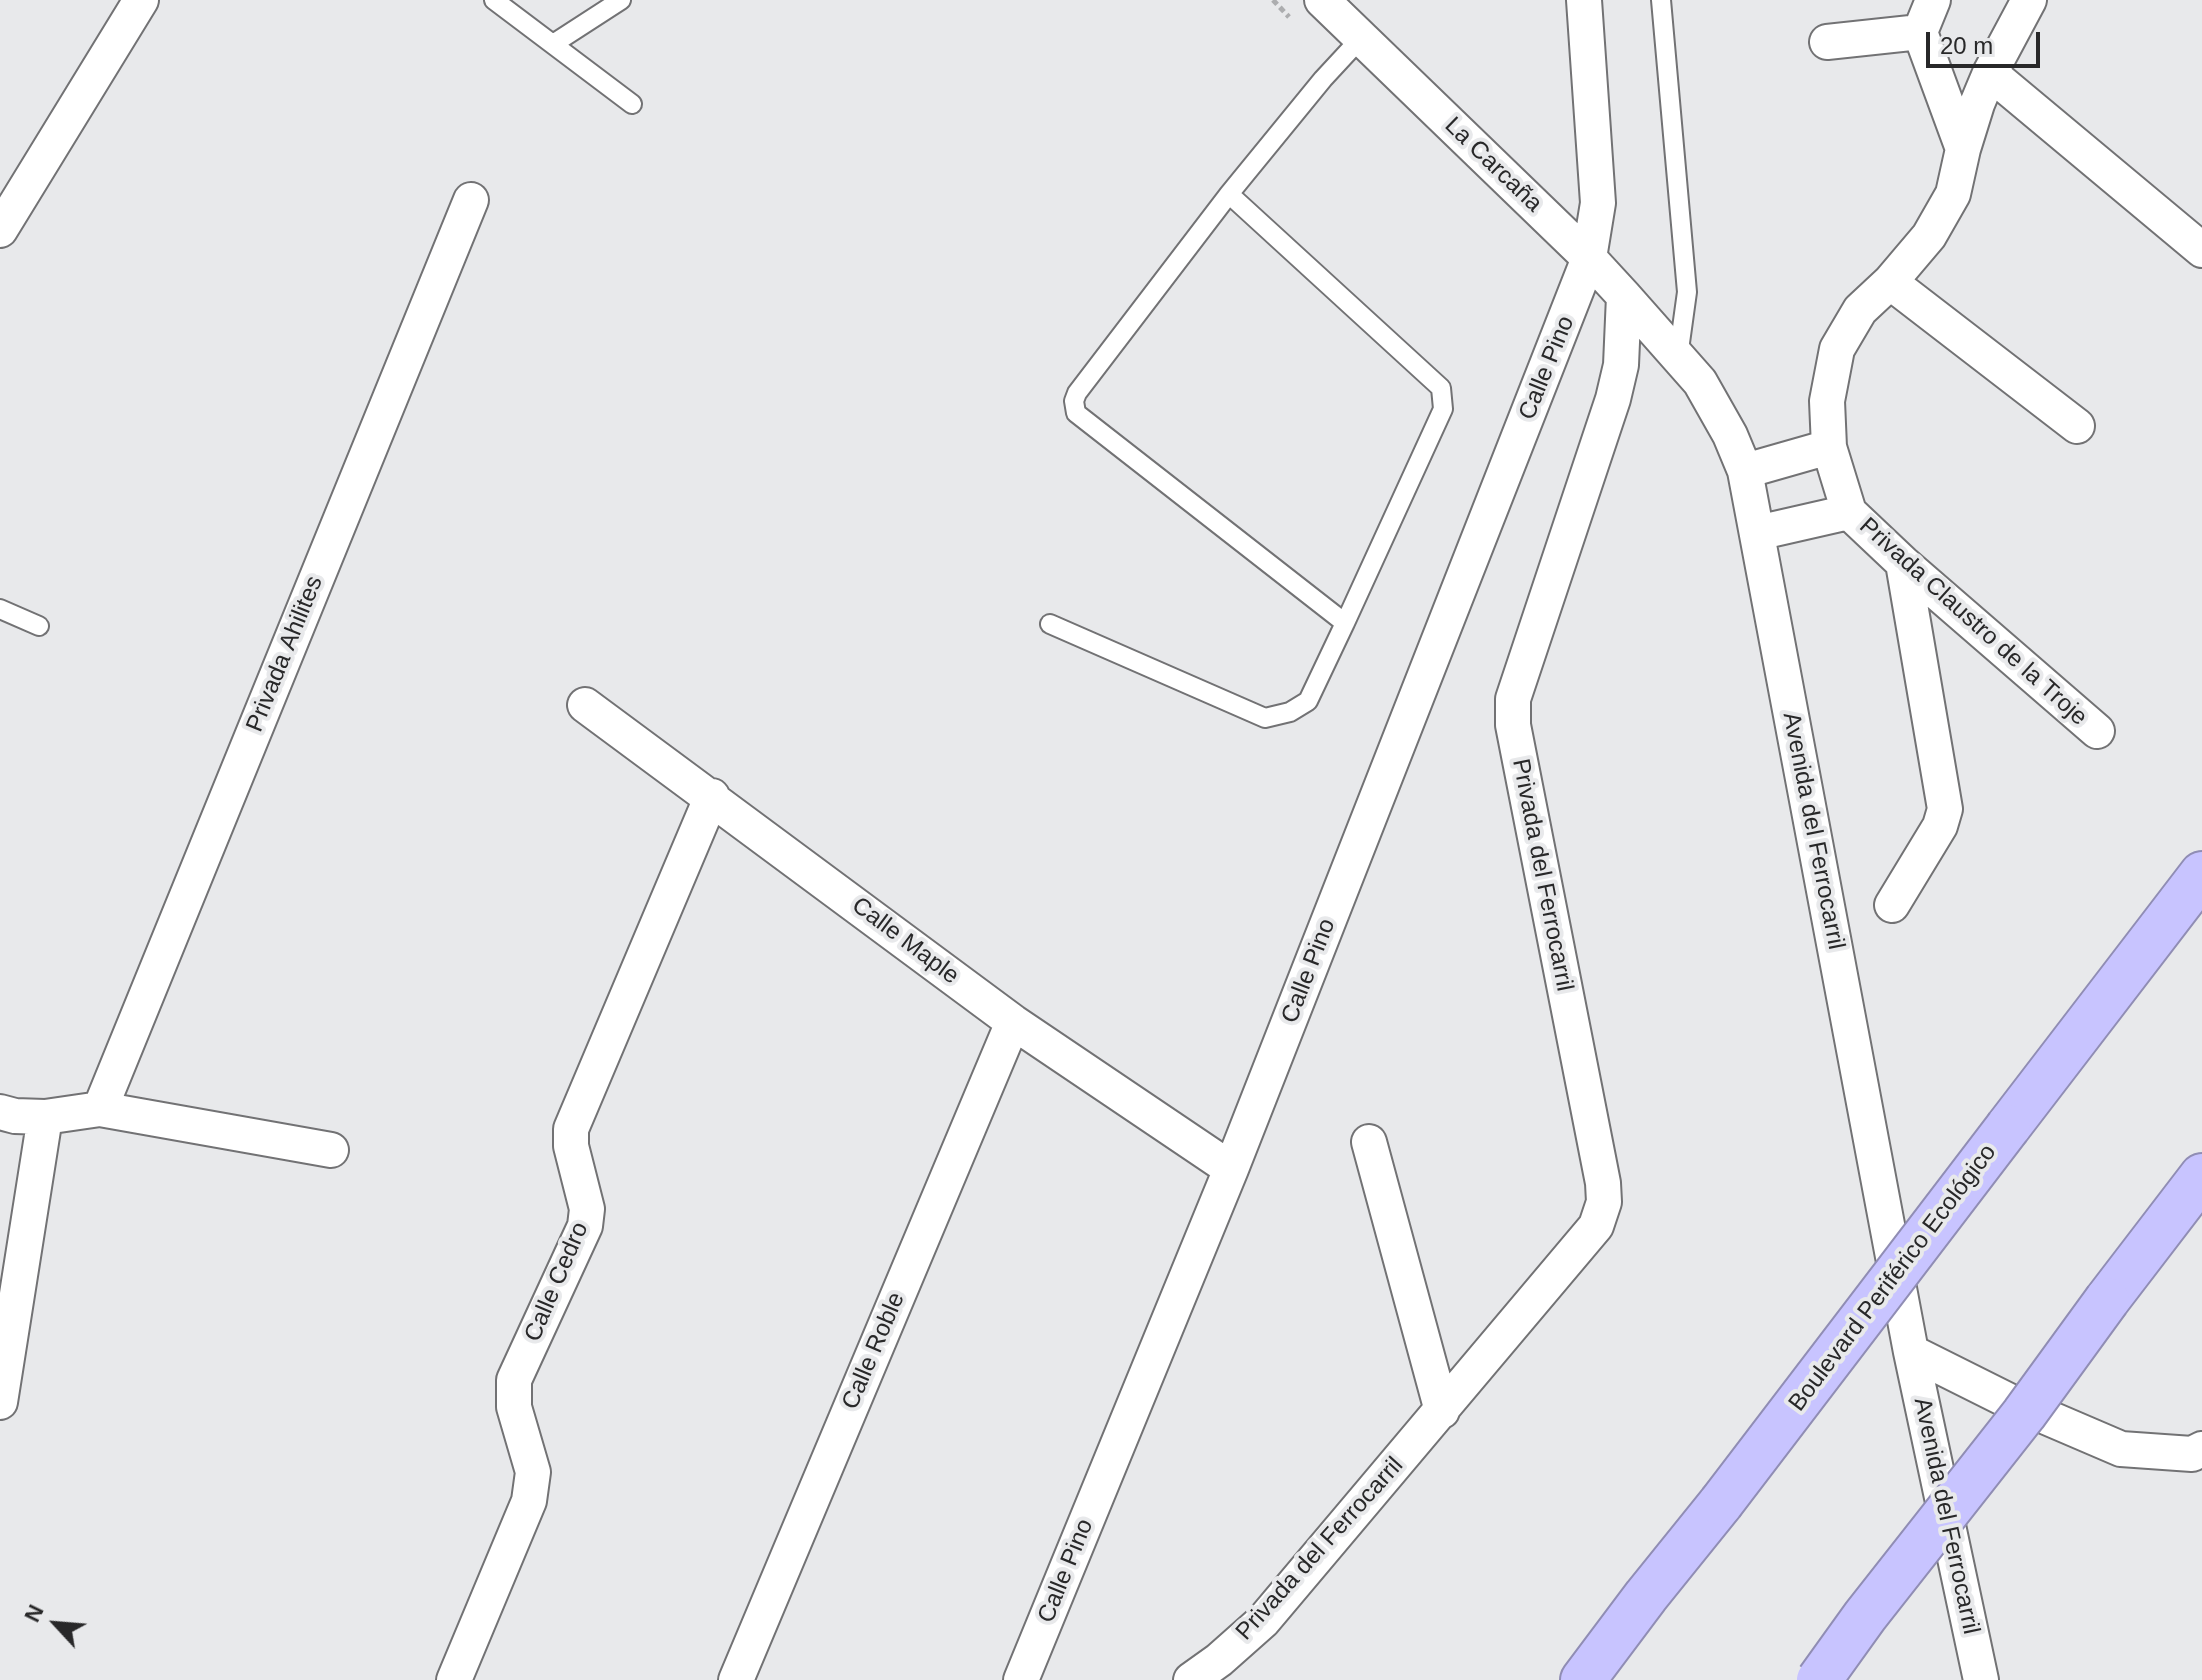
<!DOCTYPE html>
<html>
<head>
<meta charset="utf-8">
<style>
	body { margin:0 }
	#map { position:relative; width:2202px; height:1680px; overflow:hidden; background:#e8e9eb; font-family:Helvetica,sans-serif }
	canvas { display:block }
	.north { position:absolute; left:16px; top:1584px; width:80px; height:80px; -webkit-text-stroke:6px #e8e9eb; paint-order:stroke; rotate:296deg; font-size:22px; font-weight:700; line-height:32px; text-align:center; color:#282829 }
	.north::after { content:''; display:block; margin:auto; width:28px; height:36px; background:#282829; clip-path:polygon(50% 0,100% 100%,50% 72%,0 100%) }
	.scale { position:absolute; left:1926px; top:32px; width:114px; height:36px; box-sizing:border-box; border:4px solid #282829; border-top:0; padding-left:10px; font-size:24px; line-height:28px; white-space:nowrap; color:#282829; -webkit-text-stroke:6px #e8e9eb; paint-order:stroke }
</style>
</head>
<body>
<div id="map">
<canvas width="2202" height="1680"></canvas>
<div class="north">N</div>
<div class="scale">20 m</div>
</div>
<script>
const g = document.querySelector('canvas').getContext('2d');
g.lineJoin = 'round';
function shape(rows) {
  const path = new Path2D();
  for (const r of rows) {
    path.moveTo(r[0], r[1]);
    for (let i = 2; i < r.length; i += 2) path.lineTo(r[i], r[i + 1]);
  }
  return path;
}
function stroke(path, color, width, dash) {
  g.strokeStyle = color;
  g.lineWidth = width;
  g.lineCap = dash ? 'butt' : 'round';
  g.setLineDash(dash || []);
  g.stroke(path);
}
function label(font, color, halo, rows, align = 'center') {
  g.font = font + ' Helvetica,sans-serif';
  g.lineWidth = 8;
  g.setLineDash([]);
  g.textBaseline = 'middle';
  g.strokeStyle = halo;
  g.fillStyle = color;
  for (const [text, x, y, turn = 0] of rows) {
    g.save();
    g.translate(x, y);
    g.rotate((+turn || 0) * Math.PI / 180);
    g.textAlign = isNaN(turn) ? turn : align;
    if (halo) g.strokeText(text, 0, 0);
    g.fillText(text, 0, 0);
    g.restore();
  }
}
const lane = shape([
	[494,0,632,104],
	[1661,0,1687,292,1678,357],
	[553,44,621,0],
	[1229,194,1441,388,1443,409,1345,623,1076,413,1074,401,1077,393,1229,194,1323,79,1361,38],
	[0,609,39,626],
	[1050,624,1265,718,1290,712,1308,701,1345,623]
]);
const street = shape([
	[1322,0,1589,258,1624,296,1700,382,1730,435,1745,471,1911,1352,1981,1680],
	[1933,0,1920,32,1963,149],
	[1827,42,1920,32],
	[1990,73,2202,250],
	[0,230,141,0],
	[1890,282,2077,426],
	[1745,471,1829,447],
	[1849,512,1829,447,1827,401,1837,349,1860,310,1890,282,1929,236,1953,194,1963,149,1977,104,1990,73,2029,0],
	[1849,512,1903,563,2097,731],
	[1757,533,1849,512],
	[585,705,1013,1022,1231,1169],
	[1892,905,1940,826,1945,809,1903,563],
	[100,1109,471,200],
	[0,1112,15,1116,45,1117,100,1109,331,1150],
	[1369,1142,1442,1411],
	[1911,1352,2009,1401,2121,1449,2192,1454,2202,1449],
	[0,1402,45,1117],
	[454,1680,529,1501,533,1472,514,1407,514,1380,585,1226,587,1209,571,1146,571,1129,712,796],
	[736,1680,1013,1022],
	[1021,1680,1231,1169,1589,258,1598,203,1584,0],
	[1191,1680,1219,1660,1263,1621,1596,1226,1604,1202,1603,1183,1513,725,1513,699,1613,399,1621,365,1624,296]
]);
const highway = shape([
	[2008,1127,2202,874],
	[2107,1300,2202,1176],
	[1583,1680,1646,1596,1721,1503]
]);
stroke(lane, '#727274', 22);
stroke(street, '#727274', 38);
stroke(highway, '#908db4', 48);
stroke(shape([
	[1273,0,1289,17]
]), '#acadaf', 5, [6, 4]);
stroke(lane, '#fff', 18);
stroke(street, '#fff', 34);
stroke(highway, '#c8c4ff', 44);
const highwayBridge = shape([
	[1721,1503,2008,1127],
	[1819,1680,1865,1616,2024,1414,2107,1300]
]);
stroke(highwayBridge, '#908db4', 48, []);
stroke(highwayBridge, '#c8c4ff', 44);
label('24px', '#282829', '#e8e9eb', [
	["La Carcaña",1493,165,44],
	["Calle Pino",1547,368,-68],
	["Privada Claustro de la Troje",1973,622,42],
	["Privada Ahilites",285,654,-68],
	["Avenida del Ferrocarril",1813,831,79],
	["Privada del Ferrocarril",1542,875,79],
	["Calle Maple",905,941,37],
	["Calle Pino",1309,971,-69],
	["Boulevard Periférico Ecológico",1893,1278,-53],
	["Calle Cedro",557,1282,-67],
	["Calle Roble",874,1351,-67],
	["Avenida del Ferrocarril",1946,1516,78],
	["Privada del Ferrocarril",1320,1549,-48],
	["Calle Pino",1066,1571,-68]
]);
</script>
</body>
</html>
